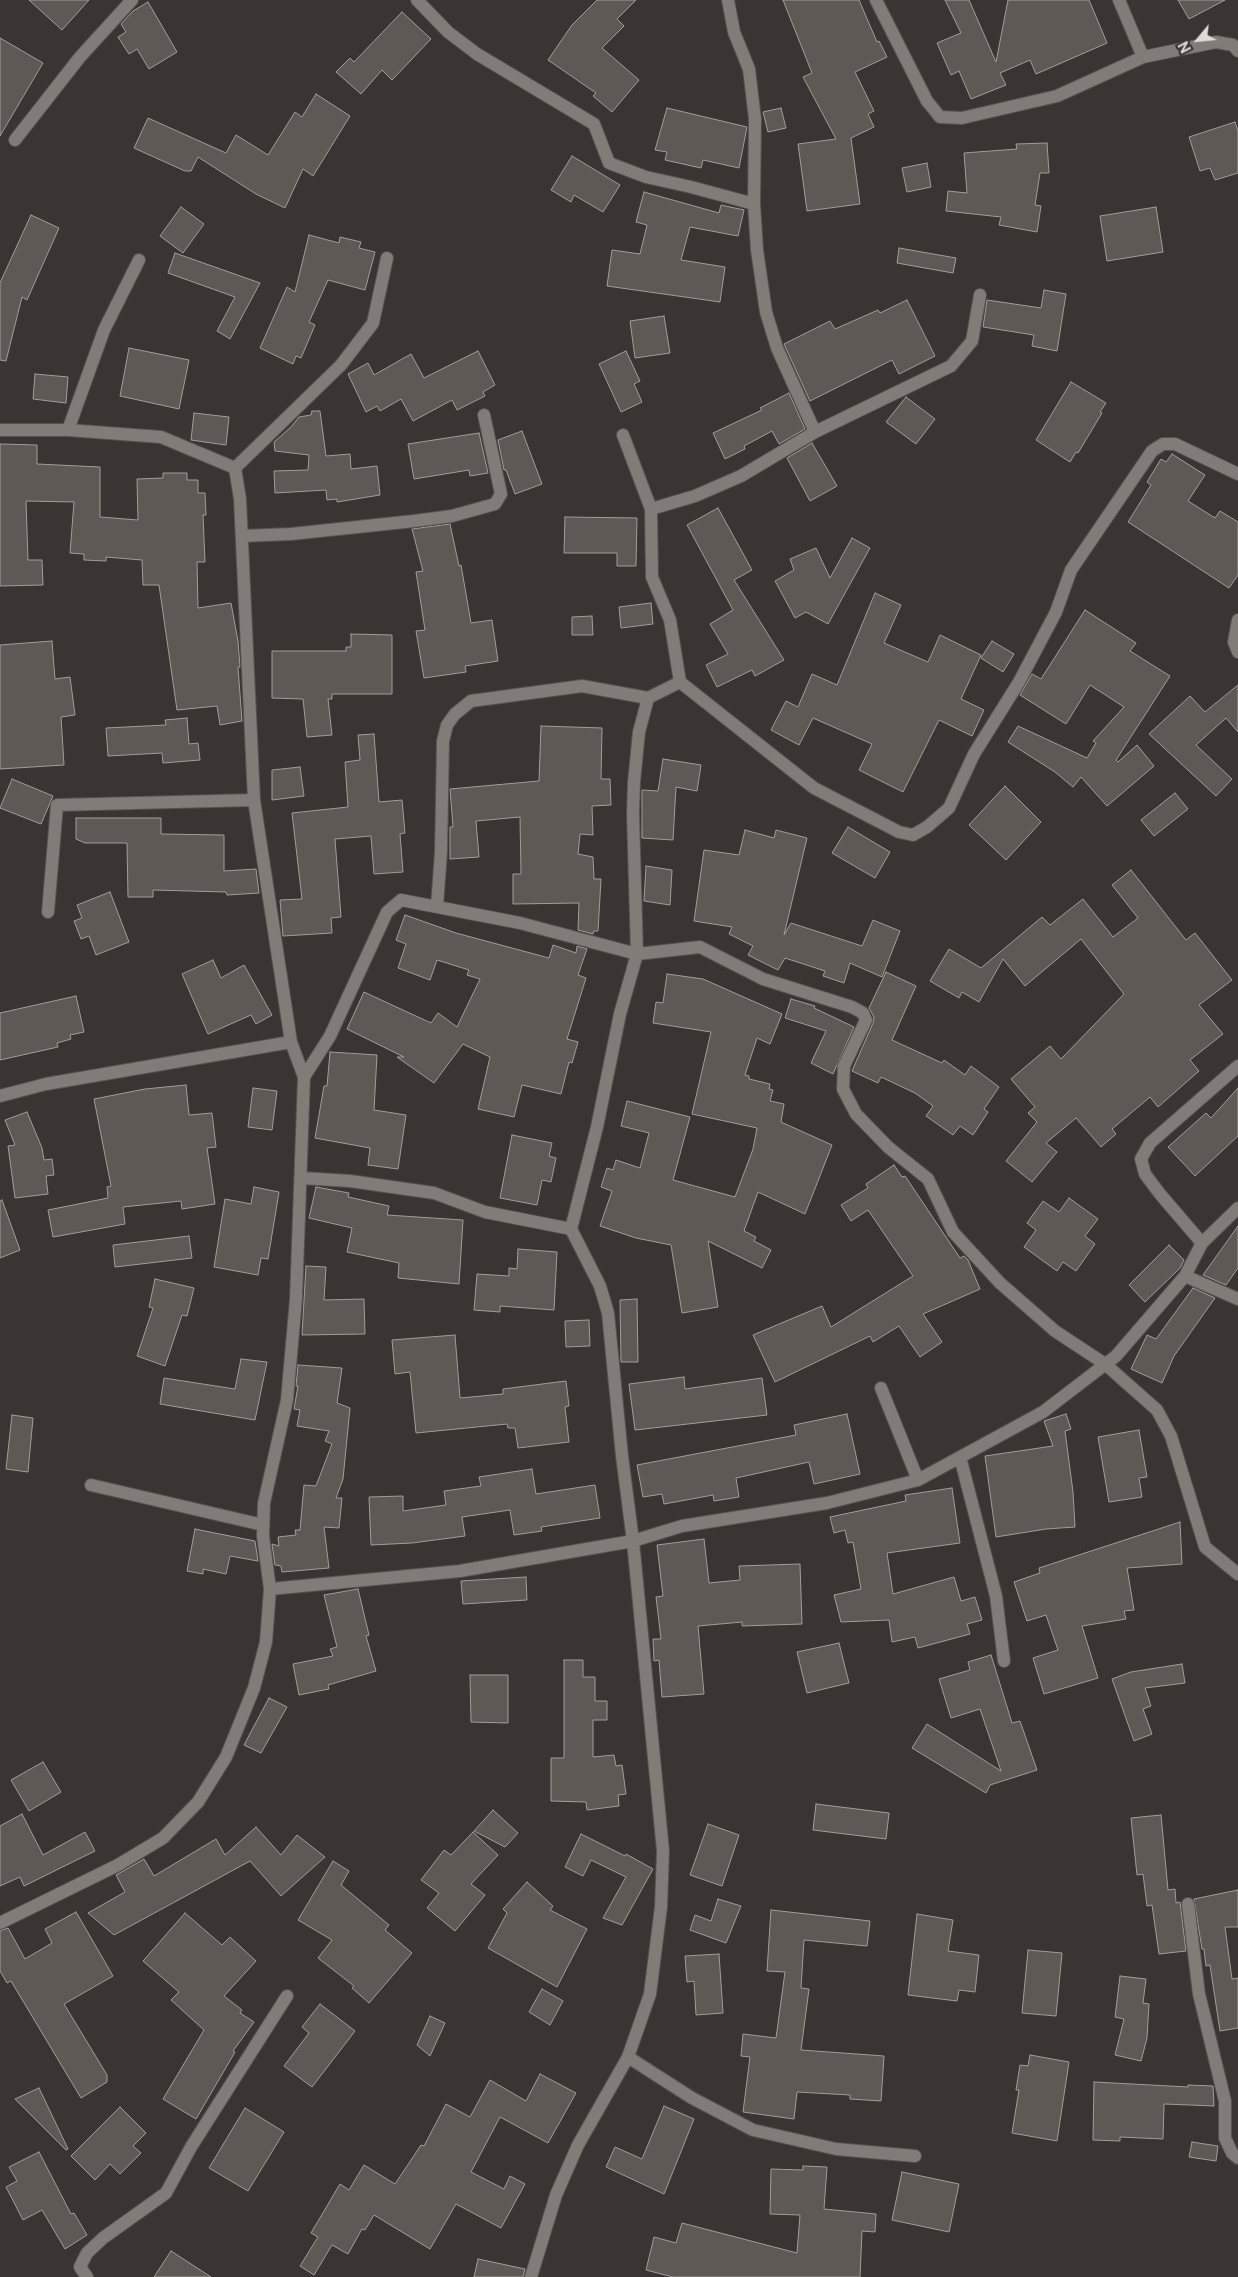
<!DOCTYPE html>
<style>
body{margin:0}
#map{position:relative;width:1238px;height:2277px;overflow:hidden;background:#3a3532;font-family:"Public Sans",sans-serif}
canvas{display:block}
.north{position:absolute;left:1173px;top:15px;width:50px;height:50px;-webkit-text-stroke:4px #3a3532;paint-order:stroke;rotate:242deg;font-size:14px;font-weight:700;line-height:20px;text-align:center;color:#dfdbd9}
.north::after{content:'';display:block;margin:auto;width:18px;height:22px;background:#dfdbd9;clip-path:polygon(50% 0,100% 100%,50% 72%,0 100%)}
</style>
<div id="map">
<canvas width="1238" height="2277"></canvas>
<div class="north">N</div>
</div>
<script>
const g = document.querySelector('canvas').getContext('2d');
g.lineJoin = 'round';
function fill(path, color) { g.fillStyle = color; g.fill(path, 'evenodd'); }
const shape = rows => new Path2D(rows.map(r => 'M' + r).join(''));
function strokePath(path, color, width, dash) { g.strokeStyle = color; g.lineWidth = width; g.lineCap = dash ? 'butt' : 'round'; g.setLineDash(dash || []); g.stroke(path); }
const building = shape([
 [29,0,89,0,62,30,29,0],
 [597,0,636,0,617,19,624,26,602,48,639,80,612,112,593,96,596,93,548,60,572,25,597,0],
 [783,0,859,0,877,42,879,41,887,57,855,72,874,111,868,114,874,127,851,138,860,204,807,211,798,144,836,139,803,77,812,73,783,0],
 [945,0,969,0,996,62,1008,0,1089,0,1107,43,1036,74,1030,60,1000,73,1006,85,971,99,959,71,951,75,937,43,961,33,945,0],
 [1178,0,1225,0,1189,19,1178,0],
 [148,2,177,52,149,69,137,49,129,54,118,37,126,32,121,24,133,11,148,2],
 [402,12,431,39,392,80,382,70,361,94,336,72,350,58,354,62,402,12],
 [0,38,43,63,0,136,0,38],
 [316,94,350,116,313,176,303,169,285,208,256,194,198,157,191,171,185,171,134,148,148,118,226,153,236,135,268,155,295,112,302,117,316,94],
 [667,108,747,127,739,168,703,160,701,168,665,160,667,152,655,150,667,108],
 [781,108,786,128,768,132,763,112,781,108],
 [1235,122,1238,131,1238,173,1215,180,1210,168,1200,171,1189,137,1235,122],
 [1047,143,1049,173,1040,173,1035,205,1041,206,1037,232,999,225,1001,217,946,211,948,191,967,193,964,153,1017,149,1016,144,1047,143],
 [572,156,620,185,603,212,574,195,571,202,551,190,572,156],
 [927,163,931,187,907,192,902,168,927,163],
 [644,192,719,213,721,205,744,210,738,236,690,227,681,260,725,267,720,302,607,286,612,250,640,254,647,225,636,222,644,192],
 [181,207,204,224,183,253,160,236,181,207],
 [1156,207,1163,252,1107,261,1100,216,1156,207],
 [31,215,59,228,27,300,22,297,6,361,0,360,0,283,31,215],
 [309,235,339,243,340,237,361,242,359,248,375,252,365,290,328,280,309,322,315,325,301,358,296,356,293,364,260,348,287,287,295,292,309,235],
 [899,248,956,258,953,273,897,263,899,248],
 [175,253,260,283,230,339,217,331,235,297,168,273,175,253],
 [1044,290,1066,294,1057,351,1032,346,1034,335,983,327,987,300,1041,308,1044,290],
 [907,300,935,356,899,374,892,360,810,401,784,344,830,321,835,329,878,310,880,313,907,300],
 [664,316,670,353,635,358,630,321,664,316],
 [129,348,189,360,179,409,120,396,129,348],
 [478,351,495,385,483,392,485,396,457,410,452,400,413,421,401,399,380,411,377,406,366,412,348,374,368,363,374,375,411,354,424,378,478,351],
 [626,351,640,381,634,384,642,402,621,412,599,364,626,351],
 [35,374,68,377,66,403,33,399,35,374],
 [1071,382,1106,403,1100,412,1102,413,1078,453,1076,452,1070,462,1036,440,1071,382],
 [789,393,805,429,779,444,772,431,744,446,745,449,725,459,713,433,762,410,760,408,789,393],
 [906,397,935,419,916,444,886,422,906,397],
 [312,411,320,411,326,456,350,454,351,469,377,466,380,495,337,502,337,499,327,500,326,490,275,493,274,471,308,470,309,455,275,451,274,442,291,427,299,417,311,415,312,411],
 [194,413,229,417,226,445,191,440,194,413],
 [522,431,542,484,515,494,506,470,504,470,498,440,522,431],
 [479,433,488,473,470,476,469,470,414,479,408,444,479,433],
 [812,443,837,486,810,501,787,458,812,443],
 [0,444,37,445,37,464,100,467,100,517,138,520,137,479,163,478,163,473,187,473,187,480,198,480,198,493,205,493,206,515,203,515,205,562,197,562,198,608,231,603,238,641,240,667,238,667,242,721,220,725,217,706,177,710,159,585,143,585,142,560,106,557,106,561,84,560,84,554,70,553,74,502,26,501,28,560,42,560,43,585,0,586,0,444],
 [1172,454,1205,475,1188,501,1215,518,1220,511,1238,522,1238,575,1229,588,1128,522,1151,485,1147,482,1161,459,1166,462,1172,454],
 [718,508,752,570,734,580,784,660,755,676,752,670,717,687,706,665,728,654,710,624,733,610,687,525,718,508],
 [565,517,637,518,636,566,617,566,617,553,564,553,565,517],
 [450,524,459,566,461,565,471,623,492,620,498,661,465,666,466,672,424,678,416,631,425,630,416,572,423,571,412,529,450,524],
 [852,538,870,548,828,624,806,612,795,618,775,581,794,570,790,559,816,548,830,578,852,538],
 [875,593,901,605,884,643,928,662,940,635,981,655,961,699,984,710,972,736,939,720,903,792,859,770,872,744,813,718,799,745,771,730,786,701,798,707,812,674,837,685,875,593],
 [651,603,653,624,621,628,619,607,651,603],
 [1085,610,1136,643,1130,651,1170,676,1116,760,1118,762,1137,745,1154,766,1107,806,1081,777,1073,787,1055,772,1008,742,1018,726,1087,758,1096,743,1093,741,1124,707,1090,685,1066,724,1020,695,1032,674,1041,679,1085,610],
 [592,616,593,635,572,635,572,617,592,616],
 [351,634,392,635,392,694,332,694,332,699,328,699,332,735,307,737,303,699,272,698,272,651,346,651,346,647,351,647,351,634],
 [52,641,55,679,70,677,75,715,61,717,64,765,0,769,0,645,52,641],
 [992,641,1014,654,1003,672,981,658,992,641],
 [1238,685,1238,732,1226,718,1196,745,1232,779,1216,796,1149,734,1190,696,1205,712,1238,685],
 [187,718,189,744,198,743,200,760,163,763,162,753,108,756,106,728,166,725,165,720,187,718],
 [541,726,602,728,601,779,610,779,611,805,592,806,593,835,580,834,578,854,593,857,594,879,601,879,598,931,594,931,593,934,578,930,579,903,513,904,513,874,521,874,520,817,476,821,479,857,450,859,450,827,453,827,450,789,539,781,541,726],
 [374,734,379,802,402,800,405,833,400,834,403,872,374,874,371,836,335,839,341,917,331,918,332,933,283,936,280,900,302,899,292,813,348,807,345,762,360,760,358,735,374,734],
 [663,759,701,765,697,791,676,787,673,840,642,838,642,790,658,791,663,759],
 [300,767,304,796,272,800,272,770,300,767],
 [12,779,53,796,41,824,0,808,12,779],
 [1005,786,1041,822,1006,860,969,825,1005,786],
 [1175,793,1188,809,1154,836,1141,820,1175,793],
 [76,818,161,818,161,834,224,835,224,871,256,869,259,893,227,895,226,892,153,890,153,897,128,897,127,843,85,843,76,839,76,818],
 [848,827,890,852,875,878,832,853,848,827],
 [745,830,774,838,776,830,807,838,784,935,791,923,862,946,873,920,900,931,882,977,850,963,844,983,823,976,825,971,785,958,778,970,748,955,753,946,729,934,732,927,694,921,704,850,739,855,745,830],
 [646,866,672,870,670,905,644,901,646,866],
 [1131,870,1186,940,1195,933,1232,980,1199,1005,1223,1034,1190,1060,1199,1071,1158,1107,1150,1097,1112,1129,1116,1134,1101,1147,1076,1118,1046,1143,1057,1152,1032,1182,1006,1161,1037,1122,1028,1113,1035,1107,1011,1079,1050,1046,1061,1059,1124,994,1081,939,1025,986,1003,959,979,1002,962,992,959,998,930,981,949,949,981,968,1042,917,1050,925,1083,899,1113,937,1138,918,1112,885,1131,870],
 [110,892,129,942,96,955,89,936,81,939,74,921,82,918,77,905,110,892],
 [405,915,456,933,549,958,553,945,576,953,577,946,587,949,578,975,586,978,567,1039,578,1042,572,1063,569,1062,561,1094,522,1085,514,1117,478,1109,490,1057,463,1044,434,1083,397,1057,404,1057,347,1029,364,992,431,1023,438,1013,457,1027,480,979,467,975,469,970,437,960,430,980,398,968,406,944,396,940,405,915],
 [213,960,221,978,244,965,272,1015,256,1024,251,1015,208,1034,182,974,213,960],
 [886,972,916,986,892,1040,942,1063,944,1060,965,1075,971,1066,999,1087,984,1109,988,1112,973,1135,960,1126,953,1135,926,1116,933,1106,915,1093,881,1077,878,1083,852,1071,873,1023,874,1017,869,1008,886,972],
 [667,974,703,979,782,1014,770,1044,757,1038,745,1075,749,1076,749,1079,770,1084,769,1089,773,1090,770,1101,784,1104,781,1122,832,1145,805,1214,758,1192,744,1231,756,1237,754,1241,771,1250,762,1268,708,1241,718,1307,682,1313,671,1245,636,1238,600,1226,612,1191,601,1187,607,1168,613,1170,616,1160,640,1168,649,1133,621,1126,627,1101,690,1117,673,1180,735,1197,753,1149,757,1128,692,1114,711,1032,653,1023,656,1002,663,1003,667,974],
 [76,996,84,1032,70,1035,71,1039,57,1043,58,1047,0,1060,0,1013,76,996],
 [791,999,815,1006,814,1008,854,1027,833,1074,811,1063,826,1031,785,1018,791,999],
 [330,1052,377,1055,374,1110,406,1115,398,1169,368,1165,370,1148,315,1138,324,1086,327,1086,330,1052],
 [186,1085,189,1115,212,1113,216,1147,207,1148,215,1204,182,1209,181,1201,123,1207,125,1224,53,1237,48,1210,108,1198,107,1187,111,1186,94,1099,145,1089,186,1085],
 [253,1088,277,1091,272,1130,248,1127,253,1088],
 [1238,1088,1238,1136,1195,1176,1168,1147,1206,1113,1211,1118,1238,1088],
 [27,1112,42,1148,44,1160,52,1159,54,1175,46,1176,48,1194,15,1198,8,1146,15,1145,5,1120,27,1112],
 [512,1135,552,1143,549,1156,556,1158,551,1182,542,1180,537,1205,500,1198,512,1135],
 [894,1165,902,1177,905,1176,960,1258,964,1256,968,1260,980,1289,923,1314,942,1342,920,1357,899,1326,873,1342,870,1336,775,1382,753,1335,822,1306,831,1327,913,1276,868,1210,851,1221,841,1205,868,1188,866,1184,894,1165],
 [254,1187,279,1192,268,1259,261,1258,258,1275,214,1267,225,1199,251,1204,254,1187],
 [316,1187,349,1193,348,1197,389,1206,387,1215,463,1220,459,1284,398,1278,399,1263,347,1252,352,1228,309,1218,316,1187],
 [1069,1198,1098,1219,1085,1236,1095,1244,1076,1271,1063,1262,1057,1271,1024,1247,1036,1230,1027,1223,1043,1201,1059,1212,1069,1198],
 [2,1200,20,1250,0,1258,0,1201,2,1200],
 [1238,1226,1238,1268,1226,1285,1203,1275,1238,1226],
 [189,1236,192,1258,115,1267,113,1245,189,1236],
 [1169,1245,1184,1260,1180,1268,1145,1302,1129,1285,1169,1245],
 [518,1249,557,1252,554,1310,500,1306,500,1312,474,1310,477,1274,509,1276,509,1268,517,1269,518,1249],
 [306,1266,326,1267,324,1300,364,1299,365,1334,302,1335,306,1266],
 [155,1279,194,1288,187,1316,182,1315,165,1366,137,1356,153,1308,149,1307,155,1279],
 [1193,1288,1215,1298,1174,1356,1162,1383,1131,1369,1147,1335,1156,1339,1193,1288],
 [637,1299,638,1362,621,1362,620,1300,637,1299],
 [589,1320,590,1346,566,1347,565,1321,589,1320],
 [455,1335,460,1398,503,1394,503,1389,566,1381,569,1406,565,1407,569,1442,518,1448,515,1428,508,1428,507,1424,416,1433,410,1372,395,1374,392,1340,455,1335],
 [241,1359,267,1362,255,1420,160,1404,164,1378,235,1389,241,1359],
 [298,1365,342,1368,337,1403,350,1408,343,1479,336,1498,342,1498,339,1528,324,1527,329,1568,282,1572,281,1566,275,1565,272,1544,279,1546,278,1537,296,1535,295,1530,300,1530,304,1485,316,1486,332,1444,325,1441,329,1431,297,1426,300,1410,294,1409,298,1386,296,1386,298,1365],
 [684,1377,685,1389,762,1378,767,1415,635,1430,629,1384,684,1377],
 [847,1414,860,1474,814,1484,809,1462,736,1478,739,1497,714,1501,713,1495,664,1504,662,1494,643,1497,637,1465,796,1435,794,1425,847,1414],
 [1066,1414,1071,1429,1065,1431,1073,1492,1075,1527,1046,1529,996,1537,985,1456,1053,1446,1044,1421,1066,1414],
 [12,1415,33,1418,28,1472,6,1469,12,1415],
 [1139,1430,1147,1477,1139,1478,1142,1497,1109,1502,1098,1437,1139,1430],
 [532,1469,536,1494,595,1485,600,1518,541,1527,542,1531,514,1535,510,1510,462,1517,465,1536,412,1543,371,1545,369,1497,403,1496,403,1511,446,1505,444,1491,481,1486,479,1477,532,1469],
 [952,1488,960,1543,887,1553,893,1594,954,1577,961,1601,975,1597,982,1620,967,1624,970,1634,918,1648,915,1637,892,1642,889,1620,841,1622,834,1595,861,1589,853,1542,848,1543,845,1530,834,1533,830,1517,906,1501,905,1495,952,1488],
 [1180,1522,1182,1564,1127,1568,1134,1610,1124,1611,1126,1619,1082,1626,1098,1678,1044,1694,1033,1658,1058,1650,1046,1615,1027,1621,1014,1582,1040,1573,1039,1568,1180,1522],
 [195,1529,255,1541,258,1561,230,1556,226,1574,203,1569,203,1574,187,1571,195,1529],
 [704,1539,709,1583,740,1580,739,1566,800,1564,802,1624,742,1626,742,1622,698,1626,704,1694,662,1697,659,1660,654,1661,653,1639,661,1639,656,1597,663,1596,657,1545,704,1539],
 [526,1577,527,1600,463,1604,461,1581,526,1577],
 [358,1589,369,1635,366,1636,376,1671,328,1685,329,1689,299,1695,293,1664,333,1656,330,1649,337,1647,324,1595,358,1589],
 [839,1643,849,1683,807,1693,797,1652,839,1643],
 [991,1655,1012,1723,1020,1721,1037,1770,990,1785,986,1793,912,1748,927,1724,1001,1771,980,1709,951,1718,939,1679,970,1670,968,1662,991,1655],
 [564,1660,583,1660,583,1677,595,1677,595,1701,607,1701,607,1720,593,1720,593,1757,614,1755,616,1766,622,1765,626,1794,618,1795,619,1806,587,1810,586,1802,551,1801,551,1758,564,1758,564,1660],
 [1182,1664,1185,1683,1145,1688,1151,1706,1143,1709,1152,1734,1134,1741,1112,1679,1131,1672,1182,1664],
 [470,1675,508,1675,508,1723,471,1722,470,1675],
 [269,1698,287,1707,261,1753,244,1745,269,1698],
 [43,1762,61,1792,29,1811,11,1780,43,1762],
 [816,1804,889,1813,886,1839,813,1830,816,1804],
 [493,1810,518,1833,505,1847,474,1831,493,1810],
 [22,1814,43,1855,85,1832,95,1851,24,1886,20,1877,0,1886,0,1826,22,1814],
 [1161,1815,1168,1890,1175,1889,1176,1903,1180,1902,1186,1951,1159,1954,1152,1905,1147,1906,1143,1874,1137,1875,1131,1818,1161,1815],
 [708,1824,739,1835,722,1886,690,1875,708,1824],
 [256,1827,281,1855,297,1835,325,1857,281,1896,250,1861,114,1935,88,1913,125,1892,116,1875,144,1859,154,1876,216,1839,225,1855,256,1827],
 [473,1832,498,1855,471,1884,485,1895,455,1931,427,1908,439,1893,421,1880,444,1850,451,1855,473,1832],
 [581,1834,625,1856,626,1854,653,1869,622,1925,603,1918,626,1877,591,1860,583,1876,565,1867,581,1834],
 [333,1861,349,1871,341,1885,389,1925,385,1930,412,1953,369,2003,352,1988,354,1986,318,1958,332,1940,298,1920,333,1861],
 [527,1882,553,1906,550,1910,587,1929,557,1987,488,1948,507,1913,503,1909,527,1882],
 [1238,1890,1238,1927,1225,1927,1232,1979,1238,1978,1238,2028,1220,2031,1210,1965,1206,1966,1204,1949,1202,1949,1194,1899,1238,1890],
 [718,1899,741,1906,726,1943,690,1930,695,1915,711,1921,718,1899],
 [771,1910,870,1921,867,1946,804,1940,801,1988,809,1989,801,2050,884,2056,881,2101,850,2099,850,2095,797,2092,794,2119,743,2112,750,2057,741,2056,743,2034,776,2038,785,1972,767,1971,771,1910],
 [76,1912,113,1976,64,2004,107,2075,107,2082,81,2098,11,1981,7,1983,0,1971,0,1931,8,1928,25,1959,52,1943,45,1929,76,1912],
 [185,1913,222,1945,230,1937,256,1961,224,1996,242,2010,240,2013,254,2022,233,2051,235,2052,196,2119,163,2099,204,2030,171,2000,179,1992,143,1961,185,1913],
 [917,1914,953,1920,948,1951,979,1955,975,1992,959,1990,957,2001,908,1995,917,1914],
 [1028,1950,1062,1953,1056,2016,1022,2013,1028,1950],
 [719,1954,723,2013,696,2015,694,1981,687,1982,685,1956,719,1954],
 [1120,1976,1146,1979,1143,2003,1149,2004,1147,2038,1141,2061,1115,2055,1124,2019,1115,2017,1120,1976],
 [542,1989,563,2001,550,2025,529,2012,542,1989],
 [320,2004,355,2031,312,2087,284,2066,309,2033,302,2027,320,2004],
 [430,2016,445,2023,430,2056,417,2045,430,2016],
 [1030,2055,1069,2062,1057,2141,1012,2133,1019,2090,1016,2090,1020,2065,1028,2066,1030,2055],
 [540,2074,576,2093,548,2143,500,2117,471,2172,504,2189,510,2176,525,2184,501,2228,456,2204,430,2249,374,2215,365,2230,362,2229,348,2254,332,2245,314,2275,300,2266,318,2237,311,2233,340,2184,349,2190,364,2165,395,2184,421,2145,424,2146,446,2104,470,2117,490,2080,526,2101,540,2074],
 [1094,2082,1188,2087,1188,2085,1213,2086,1214,2106,1164,2104,1163,2139,1120,2137,1120,2141,1093,2140,1094,2082],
 [39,2088,68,2149,66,2150,15,2099,39,2088],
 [664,2106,694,2119,664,2194,606,2167,615,2147,642,2159,664,2106],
 [120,2107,146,2133,133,2146,141,2153,120,2174,110,2164,95,2180,71,2156,120,2107],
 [245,2108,284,2132,248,2191,209,2168,245,2108],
 [1192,2142,1218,2146,1216,2161,1189,2157,1192,2142],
 [39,2152,71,2214,74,2213,87,2235,65,2249,42,2210,23,2220,6,2187,17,2181,9,2167,39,2152],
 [803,2166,827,2167,824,2209,876,2214,875,2232,862,2231,860,2277,673,2277,646,2270,654,2237,676,2243,682,2223,797,2253,800,2215,770,2214,771,2169,803,2170,803,2166],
 [902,2172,959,2184,949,2232,892,2220,902,2172],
 [171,2251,211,2277,154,2277,171,2251],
 [478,2259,525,2269,523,2277,474,2277,478,2259]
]);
fill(building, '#5f5956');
strokePath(building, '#a39d99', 1);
const minor = shape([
 [417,0,448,32,477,54,594,124,609,163,646,177,691,187,754,204],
 [728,0,734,32,749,69,755,119,754,204,757,250,766,312,777,348,815,432],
 [876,0,927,101,940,117,962,118,1057,96,1143,57,1216,42,1233,45,1238,51],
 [1119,0,1143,57],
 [15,140,80,57,132,0],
 [0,430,68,430,161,437,235,468,240,499,254,800,291,1042],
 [68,430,104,330,139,260],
 [623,435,651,509,652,577,670,620,680,682],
 [235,468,341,365,373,323,387,258],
 [651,509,695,496,741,476,815,432,951,366,972,341,980,295],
 [242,536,291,534,414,521,452,516,495,504,501,494,484,415],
 [1238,620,1234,642,1238,652],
 [648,698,639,732,634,782,633,814,637,954,700,947,763,979,852,1007,863,1013,866,1020,844,1066,843,1089,856,1114,888,1147,928,1179,953,1232,1000,1283,1055,1331,1105,1364,1157,1410,1171,1436,1205,1547,1238,1574],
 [437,906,441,852,443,741,447,725,455,714,471,701,582,686,648,698,680,682,814,788,899,832,913,835,927,827,949,808,974,754,1019,682,1056,612,1071,570,1152,451,1163,444,1175,444,1238,474],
 [48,912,57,805,254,800],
 [0,1096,46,1084,291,1042,304,1077],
 [302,1178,350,1181,434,1193,485,1212,571,1229],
 [1202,1243,1160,1194,1145,1174,1141,1159,1150,1143,1238,1066],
 [1185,1276,1238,1299],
 [881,1388,918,1480],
 [960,1457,996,1596,1004,1661],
 [91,1485,263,1525],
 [270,1589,460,1571,633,1541,682,1526,827,1503,918,1480,1043,1412,1116,1356,1185,1276,1202,1243,1238,1208],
 [1188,1904,1199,1994,1225,2101,1225,2138,1232,2153,1238,2158],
 [0,1923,118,1865,163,1838,198,1802,226,1757,254,1688,266,1642,270,1589,263,1536,264,1503,287,1400,296,1299,304,1077,330,1036,387,912,401,900,520,923,637,954,620,1014,597,1127,571,1229,600,1286,608,1313,622,1456,633,1541,663,1851,661,1907,650,1994,628,2057,578,2145,556,2195,531,2277],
 [628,2057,692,2098,753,2130,836,2149,915,2156],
 [87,2277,80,2267,87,2253,103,2238,166,2193,191,2147,287,1996]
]);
strokePath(minor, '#56524f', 14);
strokePath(minor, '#827c78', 12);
</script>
